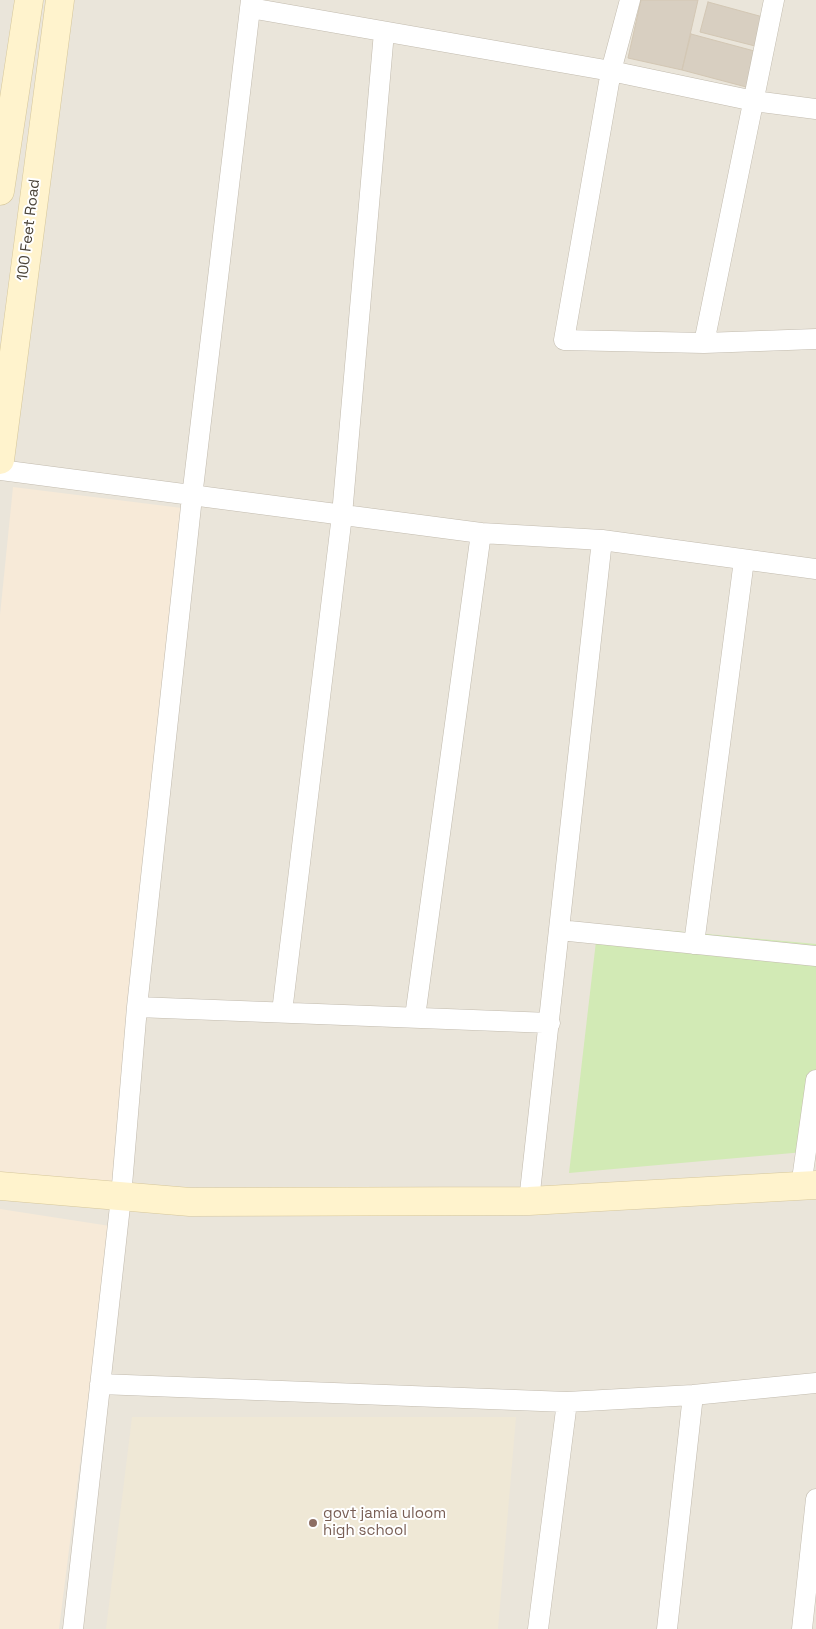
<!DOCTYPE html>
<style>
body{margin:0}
canvas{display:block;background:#f6f3ec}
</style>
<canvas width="816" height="1629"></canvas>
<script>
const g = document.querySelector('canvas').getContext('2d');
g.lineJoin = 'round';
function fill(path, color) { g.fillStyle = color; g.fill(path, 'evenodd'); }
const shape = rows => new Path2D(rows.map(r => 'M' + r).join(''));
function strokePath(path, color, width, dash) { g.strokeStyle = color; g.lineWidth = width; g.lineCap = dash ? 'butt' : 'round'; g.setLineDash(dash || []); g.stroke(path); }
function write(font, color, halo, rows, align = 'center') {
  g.font = font + ' "Space Grotesk",sans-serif'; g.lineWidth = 4; g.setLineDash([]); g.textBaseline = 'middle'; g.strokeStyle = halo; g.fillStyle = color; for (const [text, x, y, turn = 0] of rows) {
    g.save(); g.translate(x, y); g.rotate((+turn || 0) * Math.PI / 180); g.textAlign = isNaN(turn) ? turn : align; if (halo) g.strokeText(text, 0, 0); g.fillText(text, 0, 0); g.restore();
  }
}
fill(shape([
 [0,0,816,0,816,1629,0,1629]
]), '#eae5da');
fill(shape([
 [13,487,182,508,118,1189,0,1174,0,615],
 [0,1209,110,1226,59,1629,0,1629]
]), '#f7ead8');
fill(shape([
 [132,1417,516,1417,498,1629,106,1629]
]), '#efe8d6');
fill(shape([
 [598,924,816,944,816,1075,804,1152,569,1173]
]), '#d2eab5');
const building = shape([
 [641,0,698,0,682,70,628,58,641,0],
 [708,2,763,17,755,46,700,32,708,2],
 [691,34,758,52,750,88,682,70,691,34]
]);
fill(building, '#d8cfc1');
strokePath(building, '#d3c7b4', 1);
const minor = shape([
 [630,0,611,71,564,340,704,343,816,339],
 [250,8,611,71,754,101,816,109],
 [704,343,774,0],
 [0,470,481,533,602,540,816,569],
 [559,930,816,956],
 [694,944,744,560],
 [137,1007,550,1023],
 [282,1012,342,515,384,32],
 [415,1017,481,533],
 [801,1187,816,1080],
 [529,1201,602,540],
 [100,1384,567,1402,693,1395,816,1383],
 [73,1629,121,1197,137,1007,192,497,251,0],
 [538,1629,567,1402],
 [667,1629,693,1395],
 [802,1629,816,1499]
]);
const secondary = shape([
 [0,191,29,0],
 [0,460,60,0],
 [0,1186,190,1202,529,1201,816,1185]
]);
strokePath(minor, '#c2bbae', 21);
strokePath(secondary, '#d6c79b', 29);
strokePath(minor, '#fff', 20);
strokePath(secondary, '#fff3cd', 28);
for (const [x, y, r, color] of [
 [313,1523,5,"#8d6e63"]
]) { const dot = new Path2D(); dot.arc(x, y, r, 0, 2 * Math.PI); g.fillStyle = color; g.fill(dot); strokePath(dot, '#fff', 2); }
write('15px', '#4b4439', '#fff', [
 ["100 Feet Road",29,230,-83]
]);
write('15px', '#785e54', '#fff', [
 ["govt jamia uloom",323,1514],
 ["high school",323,1531]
], 'left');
</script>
